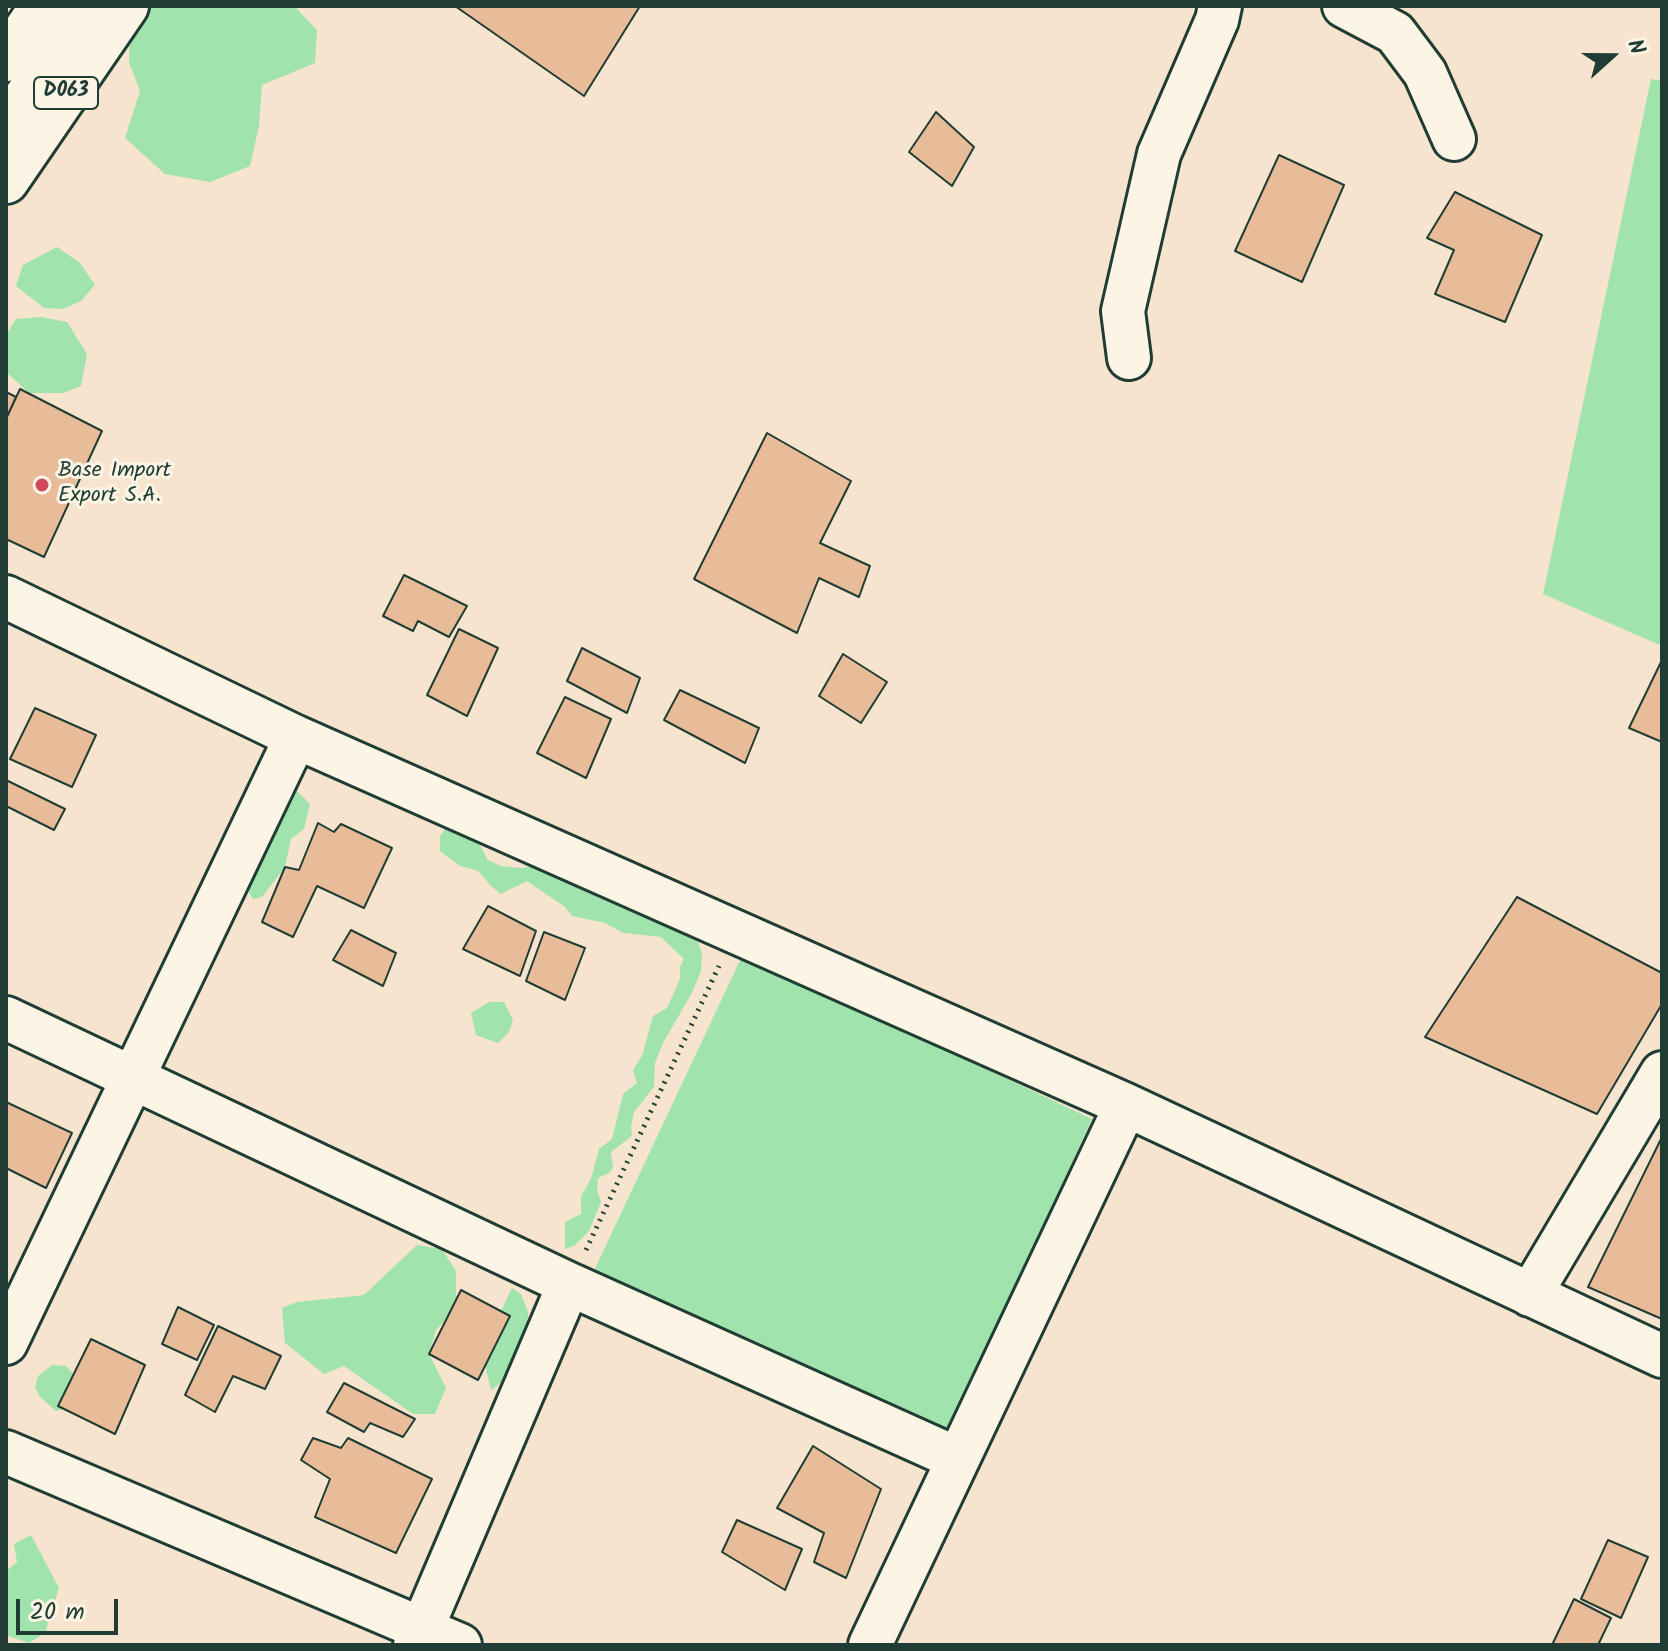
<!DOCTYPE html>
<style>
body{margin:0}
#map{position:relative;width:1668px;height:1651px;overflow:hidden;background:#f6e4ce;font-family:Kalam,sans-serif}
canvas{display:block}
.frame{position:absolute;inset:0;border:8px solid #1f3d34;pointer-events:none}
.north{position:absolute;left:1572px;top:16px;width:80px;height:80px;-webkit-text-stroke:6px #fcf5e5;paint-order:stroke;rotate:69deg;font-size:22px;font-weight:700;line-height:32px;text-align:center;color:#1f3d34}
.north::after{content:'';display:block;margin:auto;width:28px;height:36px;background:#1f3d34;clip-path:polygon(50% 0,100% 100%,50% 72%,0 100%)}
.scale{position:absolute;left:16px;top:1599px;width:102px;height:36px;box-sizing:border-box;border:4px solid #1f3d34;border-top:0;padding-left:10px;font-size:24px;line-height:28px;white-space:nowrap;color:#1f3d34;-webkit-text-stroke:6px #fcf5e5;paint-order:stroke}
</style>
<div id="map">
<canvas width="1668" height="1651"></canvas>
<div class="frame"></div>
<div class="north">N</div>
<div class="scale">20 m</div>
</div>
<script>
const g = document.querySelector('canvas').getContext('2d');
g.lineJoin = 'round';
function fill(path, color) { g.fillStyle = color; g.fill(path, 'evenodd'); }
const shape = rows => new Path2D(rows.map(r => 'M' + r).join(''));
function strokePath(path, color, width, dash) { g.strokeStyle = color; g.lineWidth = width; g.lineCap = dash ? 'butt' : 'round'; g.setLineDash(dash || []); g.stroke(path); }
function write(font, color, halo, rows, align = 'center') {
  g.font = font + ' Kalam,sans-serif'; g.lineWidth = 6; g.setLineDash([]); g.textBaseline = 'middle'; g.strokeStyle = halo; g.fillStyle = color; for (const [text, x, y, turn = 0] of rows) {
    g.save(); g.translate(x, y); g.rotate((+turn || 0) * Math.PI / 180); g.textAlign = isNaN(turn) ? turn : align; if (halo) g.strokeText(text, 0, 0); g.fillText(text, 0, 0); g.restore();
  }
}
fill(shape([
 [142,6,294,6,317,30,315,63,262,85,259,126,250,166,210,182,165,174,125,138,140,91,129,62,130,21],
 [1651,79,1662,81,1662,646,1543,594],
 [57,247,80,263,95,285,81,301,63,309,44,308,16,286,23,265],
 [41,317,67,322,87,354,81,386,64,393,29,393,6,372,6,335,16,319],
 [295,789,310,804,304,829,291,839,285,867,262,897,253,899,241,879,256,846,276,833,275,810],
 [467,821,488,860,501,866,521,868,542,865,596,894,685,928,698,942,702,953,701,971,692,993,663,1043,655,1063,654,1087,634,1112,631,1127,632,1136,611,1152,613,1168,609,1173,598,1178,597,1190,601,1202,589,1231,574,1246,565,1249,565,1222,581,1214,581,1196,591,1179,599,1149,612,1139,623,1094,637,1083,633,1070,642,1056,653,1016,667,1008,680,979,680,967,684,959,661,937,623,933,605,923,572,916,565,907,527,881,501,894,492,887,478,871,460,866,440,851,440,836,450,822],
 [743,954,1092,1119,949,1430,592,1275],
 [489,1002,504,1002,513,1020,509,1032,498,1043,476,1035,471,1013],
 [417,1245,442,1249,456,1271,456,1308,436,1330,429,1354,446,1388,435,1414,413,1414,344,1366,324,1374,285,1343,282,1308,297,1302,364,1295],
 [512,1288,521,1294,528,1312,527,1354,519,1370,491,1390,485,1365,497,1334,506,1324,501,1311],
 [52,1365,66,1366,77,1378,63,1409,56,1411,40,1397,35,1387,38,1376],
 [31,1535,59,1588,45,1633,29,1643,6,1635,6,1571,17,1562,14,1544]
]), '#a1e3ad');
const building = shape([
 [455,6,640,6,584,96,455,6],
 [936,112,974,147,952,186,909,152,936,112],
 [1279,155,1344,185,1302,282,1235,251,1279,155],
 [1455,192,1542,235,1505,322,1435,294,1454,250,1427,238,1455,192],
 [20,389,102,431,44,557,6,539,6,419,20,389],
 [6,392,16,397,6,419,6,392],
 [767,433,851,481,820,543,870,566,859,597,819,578,797,633,694,579,767,433],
 [404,575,467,606,449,637,418,621,413,631,383,616,404,575],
 [459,629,498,648,467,716,427,695,459,629],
 [582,648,640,678,627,713,567,681,582,648],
 [843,654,887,682,861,723,819,696,843,654],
 [1662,660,1662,742,1629,728,1662,660],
 [680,690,759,728,745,763,664,720,680,690],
 [565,697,611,719,586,778,537,753,565,697],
 [35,708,96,735,72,787,10,759,35,708],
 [6,780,65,809,54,830,6,806,6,780],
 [318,823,334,832,341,824,392,848,364,908,317,886,293,937,262,922,285,867,299,870,318,823],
 [1517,897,1662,973,1662,1004,1597,1114,1425,1037,1517,897],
 [488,906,536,931,520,976,463,949,488,906],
 [351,930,396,953,383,986,333,960,351,930],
 [544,932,585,948,565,1000,526,981,544,932],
 [6,1102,72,1133,46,1188,6,1168,6,1102],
 [1662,1137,1662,1319,1588,1287,1662,1137],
 [461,1290,510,1316,478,1380,429,1354,461,1290],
 [178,1307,214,1325,197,1360,162,1344,178,1307],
 [218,1326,281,1356,265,1389,233,1376,215,1412,185,1395,218,1326],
 [91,1339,145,1365,115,1434,58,1406,91,1339],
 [344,1383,415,1419,403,1437,370,1423,364,1432,327,1412,344,1383],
 [313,1438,341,1448,348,1438,432,1479,396,1553,315,1517,330,1479,301,1460,313,1438],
 [813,1446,881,1489,846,1578,814,1562,824,1533,777,1508,813,1446],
 [737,1520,802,1549,785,1590,722,1552,737,1520],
 [1608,1540,1648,1557,1621,1618,1581,1599,1608,1540],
 [1574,1599,1611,1618,1598,1645,1552,1645,1574,1599]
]);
fill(building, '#e9bc99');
strokePath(building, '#1f3d34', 2);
const minor = shape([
 [1344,6,1395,33,1425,73,1454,139],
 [6,125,88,6],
 [1129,358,1123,311,1159,154,1217,20,1220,6],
 [6,597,296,737,1126,1105,1662,1356],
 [6,1018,569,1284,958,1459],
 [1530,1295,1662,1073],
 [6,1343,296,737],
 [6,1452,460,1645],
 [415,1645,569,1284],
 [870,1645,1126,1105]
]);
const major = shape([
 [6,59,43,6],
 [6,181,126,6]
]);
strokePath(minor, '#1f3d34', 48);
strokePath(major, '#1f3d34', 50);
strokePath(shape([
 [586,1250,719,966]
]), '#1f3d34', 5, [2, 6]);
strokePath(minor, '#fcf5e5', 42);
strokePath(major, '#fcf5e5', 44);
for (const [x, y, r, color] of [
 [42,485,8,"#d1495b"]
]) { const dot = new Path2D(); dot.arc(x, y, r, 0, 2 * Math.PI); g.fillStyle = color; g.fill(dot); strokePath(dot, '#fcf5e5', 3); }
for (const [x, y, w] of [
 [66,93,64]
]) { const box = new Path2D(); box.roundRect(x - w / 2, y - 16, w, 32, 6); g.fillStyle = '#fcf5e5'; g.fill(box); strokePath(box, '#1f3d34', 2); }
write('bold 20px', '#1f3d34', null, [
 ["D063",66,93]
]);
write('22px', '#1f3d34', '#fcf5e5', [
 ["Base Import",58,472],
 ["Export S.A.",58,497]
], 'left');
</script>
